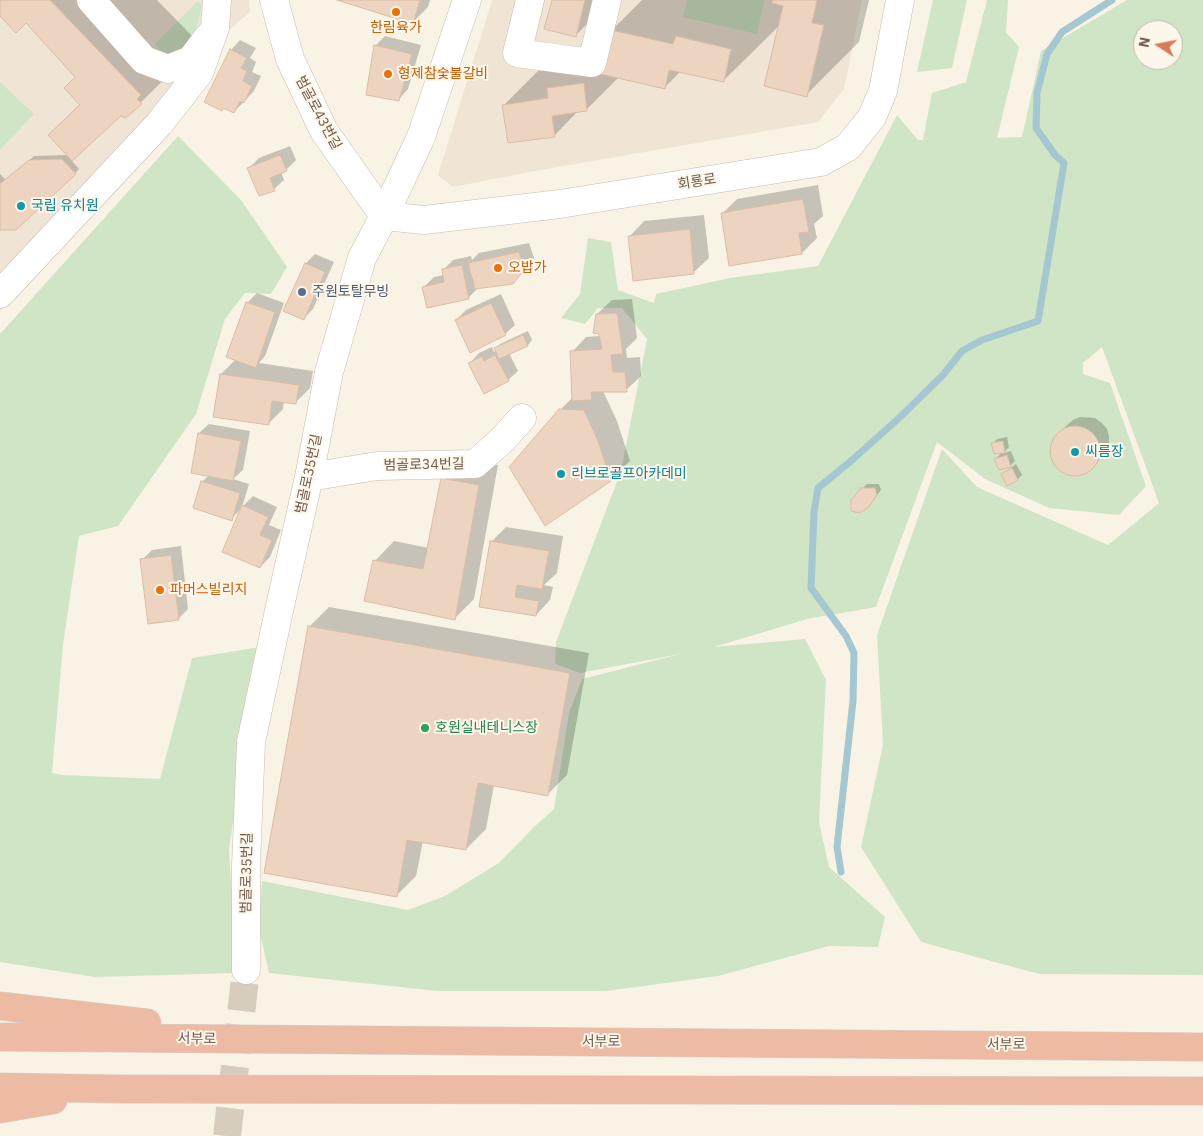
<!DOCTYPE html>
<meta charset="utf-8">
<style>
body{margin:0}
#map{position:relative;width:1203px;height:1136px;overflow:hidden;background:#f9f3e5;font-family:"IBM Plex Sans",sans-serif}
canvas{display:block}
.north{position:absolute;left:1133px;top:20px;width:50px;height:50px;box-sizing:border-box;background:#fdf7eb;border:1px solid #c4b9ac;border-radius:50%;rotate:281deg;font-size:14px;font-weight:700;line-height:20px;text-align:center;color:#6f5c4d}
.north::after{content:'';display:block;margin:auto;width:18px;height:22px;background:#d67c58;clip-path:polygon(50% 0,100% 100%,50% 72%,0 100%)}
</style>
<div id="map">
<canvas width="1203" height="1136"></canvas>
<div class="north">N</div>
</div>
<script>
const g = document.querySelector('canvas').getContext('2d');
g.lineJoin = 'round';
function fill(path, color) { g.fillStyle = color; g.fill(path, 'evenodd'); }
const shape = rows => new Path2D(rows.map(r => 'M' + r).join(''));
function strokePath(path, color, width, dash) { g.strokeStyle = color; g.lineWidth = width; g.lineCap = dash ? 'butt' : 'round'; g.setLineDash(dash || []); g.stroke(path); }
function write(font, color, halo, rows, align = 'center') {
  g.font = font + ' "IBM Plex Sans","Noto Sans KR",sans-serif'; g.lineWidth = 4; g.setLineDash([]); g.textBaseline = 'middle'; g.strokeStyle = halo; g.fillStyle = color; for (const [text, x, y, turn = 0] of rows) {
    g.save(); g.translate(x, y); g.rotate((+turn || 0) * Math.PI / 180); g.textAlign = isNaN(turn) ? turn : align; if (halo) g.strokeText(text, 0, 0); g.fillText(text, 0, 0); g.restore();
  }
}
fill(shape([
 [0,0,249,0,250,12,215,42,0,311],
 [492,0,862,0,844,89,818,122,535,171,453,187,438,175]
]), '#f0e5d5');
fill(shape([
 [687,0,764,0,757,34,683,17],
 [933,0,967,0,952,68,917,72],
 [987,0,1008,0,1006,32,1019,47,997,138,1022,137,1041,51,1127,0,1203,0,1203,975,1039,974,921,942,861,847,883,745,877,635,942,449,977,487,1108,545,1159,503,1102,347,1083,363,1083,374,1110,383,1146,486,1119,515,1049,508,985,479,937,442,876,607,807,619,714,647,805,639,826,680,819,822,829,867,885,917,878,947,829,946,718,976,606,991,438,991,269,973,259,929,262,881,408,910,445,896,499,863,534,827,554,809,569,713,582,679,680,654,580,673,555,664,556,642,621,471,647,339,622,308,598,308,585,324,561,318,580,294,588,238,611,242,618,290,654,303,656,294,730,278,818,266,897,115,918,140,923,140,932,93,966,82],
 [1143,30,1173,30,1173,60,1143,60],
 [198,1,202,6,196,30,187,49,175,54,163,54,155,44],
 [0,82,34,114,0,150],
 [178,136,241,200,287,267,271,294,245,293,225,319,196,414,118,526,79,536,63,645,52,773,62,775,160,779,192,658,260,647,229,848,236,973,95,977,0,962,0,334]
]), '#d0e5c6');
fill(shape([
 [0,0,157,0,195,39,196,48,126,117,121,115,71,160,79,169,75,173,0,228,0,174,6,180,34,156,68,155,49,135,80,104,77,77,26,22,0,14],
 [341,0,430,0,428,7,413,22],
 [553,0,611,0,575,36],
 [642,0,869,0,859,42,806,95,780,25,723,81,681,71,664,88,619,77,587,109,579,110,554,136,504,105,557,52,589,48,612,30],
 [385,36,421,45,408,89,399,99,375,46],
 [240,40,256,48,250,58,256,62,252,72,261,76,254,91,234,112,224,107,221,110,231,50],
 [290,146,296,160,286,170,281,172,284,180,274,189,249,168,259,158],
 [818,185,823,216,814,224,817,238,802,253,722,214,737,199],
 [704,215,709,258,694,272,630,236,644,221],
 [529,243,534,258,513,283,478,288,468,298,424,287,434,277,444,275,443,270,453,260,471,256,472,260,479,253],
 [315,254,334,262,313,309,303,319,306,263],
 [257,293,284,303,265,356,259,363,313,371,310,388,295,403,284,401,283,409,268,424,221,374,236,359,247,303],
 [501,294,515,325,505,334,456,320,466,310],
 [632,299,637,338,626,349,627,358,640,357,641,376,626,390,603,391,617,421,630,461,610,480,560,410,573,397,572,352,586,337,601,336,597,314,612,300],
 [528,331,532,340,528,345,509,353,518,371,508,380,470,363,479,353,492,347,494,352,497,351,496,348,500,344],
 [1080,417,1095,418,1102,423,1107,429,1109,436,1109,444,1101,458,1091,468,1084,473,1076,475,1068,474,1061,470,1052,457,1053,442,1057,436,1067,425,1073,420],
 [209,424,250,431,243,470,233,479,249,484,242,507,253,496,277,507,269,525,281,530,270,557,260,567,241,509,231,519,202,482,209,475,199,433],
 [1007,437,1009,447,1002,454,1011,451,1015,461,1010,466,995,459,1003,452,993,443,997,439],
 [461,459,498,465,474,599,454,619,375,561,394,541,429,548,442,478],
 [1016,464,1022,475,1018,479,1002,474],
 [867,484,879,484,881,490,872,502,858,493],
 [506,527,563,536,557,573,544,585,553,587,550,600,536,615,480,606,491,542],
 [181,546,188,609,178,619,142,560,152,550],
 [329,607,589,653,567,775,548,794,494,785,486,829,466,849,423,841,416,876,397,895,309,627]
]), '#0003');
strokePath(shape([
 [841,872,837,847,853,701,854,653,846,636,811,588,814,512,818,488,851,461,898,419,943,375,962,351,982,340,1038,321,1064,163,1055,155,1036,128,1037,93,1047,54,1062,32,1112,0]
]), '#a4c7d1', 7);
const building = shape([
 [0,0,50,0,141,95,137,99,142,104,126,118,121,116,72,161,48,135,80,105,64,88,75,77,26,23,16,33,0,16,0,0],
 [337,0,420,0,413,24,337,0],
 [552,0,585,0,576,37,544,29,552,0],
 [773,0,817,0,812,23,824,25,807,97,764,86,783,6,772,3,773,0],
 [611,30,673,44,676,36,731,49,724,82,669,70,665,89,600,74,611,30],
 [374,45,412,54,399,101,366,95,374,45],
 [230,49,247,58,241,68,247,71,243,81,252,86,244,103,240,101,234,113,223,108,222,111,204,102,230,49],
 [584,83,587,111,552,116,555,137,508,143,502,105,548,98,547,88,584,83],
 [280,155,287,171,270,178,275,191,259,196,247,168,280,155],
 [62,159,76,174,16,230,0,230,0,182,1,183,29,160,62,159],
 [803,199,809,232,799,233,802,254,729,266,721,213,803,199],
 [690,229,694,274,633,281,628,236,690,229],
 [519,252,525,269,513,284,475,289,468,263,519,252],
 [305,263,325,272,304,320,283,311,305,263],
 [462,265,469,299,427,308,422,287,444,282,442,269,462,265],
 [246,302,275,312,256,368,226,357,246,302],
 [491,303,506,335,470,353,455,320,491,303],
 [617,313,623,354,611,355,613,372,625,372,627,392,591,392,592,400,572,401,570,351,602,349,599,334,593,333,596,314,617,313],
 [523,335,528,346,499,359,494,348,523,335],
 [495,355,509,381,484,394,468,363,482,356,484,361,495,355],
 [220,374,299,385,296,404,272,401,269,425,213,417,220,374],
 [559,409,584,410,598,441,611,481,545,526,509,467,559,409],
 '1050 451a25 25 0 1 1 50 0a25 25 0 1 1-50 0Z',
 [198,433,241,441,233,481,191,473,198,433],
 [1003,441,1005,453,994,454,991,443,1003,441],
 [1007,455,1011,467,999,470,994,459,1007,455],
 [1012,468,1018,480,1007,486,1001,474,1012,468],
 [441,478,479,485,455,620,364,601,373,560,423,569,441,478],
 [201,481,240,493,232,521,193,508,201,481],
 [861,488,875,488,877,495,868,508,859,513,851,511,851,500,861,488],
 [242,505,268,517,260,535,272,540,260,568,222,552,242,505],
 [490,541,549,551,542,589,517,585,515,597,539,601,536,616,479,607,490,541],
 [171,555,179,620,148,624,140,559,171,555],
 [308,626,570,673,548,796,478,783,466,850,407,840,397,897,264,873,308,626]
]);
fill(building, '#ecd4c0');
strokePath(building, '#dcbca2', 1);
strokePath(shape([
 [227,1136,246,970]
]), '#d6cdbf', 28, [28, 14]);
const minor = shape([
 [91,0,144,60,168,69,191,60,208,37],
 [274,0,290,59,324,131,384,216],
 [530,0,517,53,592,63,607,0],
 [384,216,424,220,560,204,821,162,848,147,872,117,883,91,900,0],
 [0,294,159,124,199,73,215,28,217,0],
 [309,477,377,466,475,464,502,440,522,418],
 [246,970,246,866,251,742,280,606,309,477,329,372,362,258,384,216,421,137,467,0]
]);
const highway = shape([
 [0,1006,147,1023],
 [0,1037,1203,1047],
 [0,1087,121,1089,1203,1091],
 [0,1109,53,1100]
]);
strokePath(minor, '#c9bbad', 29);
strokePath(highway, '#d7d1cd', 29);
strokePath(minor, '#fff', 28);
strokePath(highway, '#edbba3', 28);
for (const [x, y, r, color] of [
 [396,12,5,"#e8710a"],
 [388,74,5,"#e8710a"],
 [21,206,5,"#0f9aa8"],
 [498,268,5,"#e8710a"],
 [302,292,5,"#5c6f8a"],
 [1075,452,5,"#0f9aa8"],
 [561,474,5,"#0f9aa8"],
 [160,590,5,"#e8710a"],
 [425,728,5,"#2e9e5b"]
]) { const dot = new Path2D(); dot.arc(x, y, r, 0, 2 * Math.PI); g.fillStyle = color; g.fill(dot); strokePath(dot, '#fdf7eb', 2); }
write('14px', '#c56008', '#fdf7eb', [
 ["한림육가",396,28,"center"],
 ["형제참숯불갈비",398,74],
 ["오밥가",508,268],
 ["파머스빌리지",170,590]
], 'left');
write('14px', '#6f5c4d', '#fdf7eb', [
 ["범골로43번길",318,113,62],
 ["회룡로",697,182,-9],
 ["범골로34번길",424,465,-1],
 ["범골로35번길",309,474,-78],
 ["범골로35번길",247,873,-89],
 ["서부로",197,1039,1],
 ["서부로",601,1042],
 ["서부로",1006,1045]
]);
write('14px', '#0d838f', '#fdf7eb', [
 ["국립 유치원",31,206],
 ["씨름장",1085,452],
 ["리브로골프아카데미",571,474]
], 'left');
write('14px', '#4e5e75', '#fdf7eb', [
 ["주원토탈무빙",312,292]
], 'left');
write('14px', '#27864d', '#fdf7eb', [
 ["호원실내테니스장",435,728]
], 'left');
</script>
